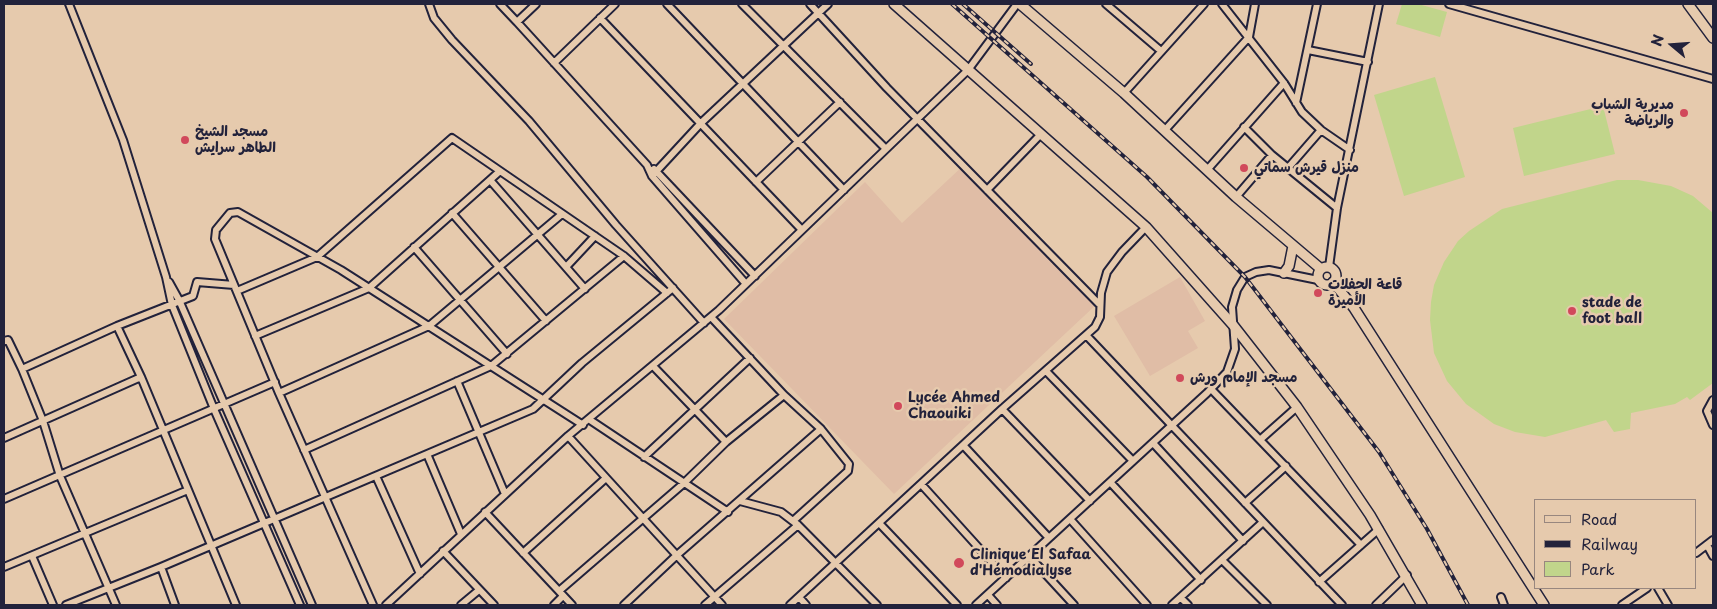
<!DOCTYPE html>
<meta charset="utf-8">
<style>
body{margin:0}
#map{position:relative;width:1717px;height:609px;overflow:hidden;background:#e6caad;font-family:"Playpen Sans",sans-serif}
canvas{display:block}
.frame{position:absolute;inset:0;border:5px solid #22223b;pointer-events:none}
.legend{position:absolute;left:1534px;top:499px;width:162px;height:90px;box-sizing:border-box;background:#e6caad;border:1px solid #98877f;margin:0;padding:6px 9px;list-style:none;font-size:15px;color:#22223b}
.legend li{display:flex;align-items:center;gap:10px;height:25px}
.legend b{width:25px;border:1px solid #98877f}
.north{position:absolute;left:1647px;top:20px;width:50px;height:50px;-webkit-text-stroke:4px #e6caad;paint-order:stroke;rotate:288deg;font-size:14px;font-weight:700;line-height:20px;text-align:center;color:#22223b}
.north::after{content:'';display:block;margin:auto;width:18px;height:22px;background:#22223b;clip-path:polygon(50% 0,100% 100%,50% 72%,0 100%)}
</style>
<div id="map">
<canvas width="1717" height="609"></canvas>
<div class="frame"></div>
<ul class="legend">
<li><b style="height:6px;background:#e6caad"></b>Road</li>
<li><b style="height:6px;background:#22223b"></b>Railway</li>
<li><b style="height:14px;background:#c1d58b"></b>Park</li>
</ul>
<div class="north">N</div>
</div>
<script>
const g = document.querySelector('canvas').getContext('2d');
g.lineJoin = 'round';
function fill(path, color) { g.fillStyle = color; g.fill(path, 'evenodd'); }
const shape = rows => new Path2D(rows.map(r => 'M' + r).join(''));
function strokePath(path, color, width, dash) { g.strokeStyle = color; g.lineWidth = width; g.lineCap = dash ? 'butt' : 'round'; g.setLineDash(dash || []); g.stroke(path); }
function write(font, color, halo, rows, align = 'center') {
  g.font = font + ' "Playpen Sans","Playpen Sans Arabic",sans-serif'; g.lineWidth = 5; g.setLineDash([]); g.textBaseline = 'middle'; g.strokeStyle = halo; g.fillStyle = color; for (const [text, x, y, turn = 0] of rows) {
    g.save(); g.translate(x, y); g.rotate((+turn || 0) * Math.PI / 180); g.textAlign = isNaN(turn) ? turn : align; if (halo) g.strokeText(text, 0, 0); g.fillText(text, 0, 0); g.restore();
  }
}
fill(shape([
 [965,164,1099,302,894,494,724,319,865,182,902,223],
 [1180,277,1205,321,1188,331,1198,348,1150,376,1114,316]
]), '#e0bda6');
fill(shape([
 [1402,4,1418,4,1447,12,1440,37,1396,24],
 [1435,77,1465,177,1404,196,1374,95],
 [1603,106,1615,154,1524,176,1513,128],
 [1617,180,1638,180,1671,186,1693,196,1713,213,1713,383,1690,400,1687,397,1675,404,1631,413,1630,429,1614,432,1606,420,1545,437,1515,432,1494,424,1466,404,1447,381,1434,353,1430,320,1431,302,1434,285,1444,262,1458,241,1469,231,1502,209]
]), '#c1d58b');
const street = shape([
 [69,4,123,140,166,277,172,305,214,409,300,605],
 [429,4,434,18,452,40,529,121,616,225,704,323],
 [500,4,517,22],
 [536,4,517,22,647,165,652,176,746,284],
 [667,4,844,190],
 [742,4,886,149],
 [810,4,887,88,1099,304],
 [1106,4,1161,51],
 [1222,4,1284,83,1302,112,1321,130,1350,150],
 [1449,4,1713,79],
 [600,18,802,230],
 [1308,50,1368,62],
 [554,63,615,4],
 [1124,93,1204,4],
 [1296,103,1317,4],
 [1244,127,1272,155],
 [1165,130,1249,37,1255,4],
 [1288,168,1321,130],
 [654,169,755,276],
 [1207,170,1284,83],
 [652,176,701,123,828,4],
 [490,180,585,289],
 [756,182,840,102],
 [987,190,1041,134],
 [1236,197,1272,155,1337,208],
 [452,213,546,321],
 [414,247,507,354],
 [566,267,595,236],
 [1329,267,1337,208,1379,4],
 [169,282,179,300,312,605],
 [237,291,317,257,452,138,624,256,667,293],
 [711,317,784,395,821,429,849,464,848,471,793,521],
 [117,326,141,377,236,605],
 [1086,335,1342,605],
 [255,336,369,288,500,171],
 [4,341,8,340,22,369,43,421,60,476,116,605],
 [653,366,726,442],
 [22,369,117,326,193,296,197,282,234,285],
 [1046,371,1133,461],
 [457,381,505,494],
 [1211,389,1361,545],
 [279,393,429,326,562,214],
 [1713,400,1707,411,1713,425],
 [1002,409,1090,501],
 [590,420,728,512],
 [568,436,722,605],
 [4,438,141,377],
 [1261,439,1297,407],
 [1153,443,1243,541],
 [963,445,1049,538],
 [304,450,491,366,624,256],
 [427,454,461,534],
 [644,457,750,358],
 [376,476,420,574],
 [1110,482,1201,580],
 [921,484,1006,578],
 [4,499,275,382],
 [740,501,781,512,798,525,877,605],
 [1245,503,1286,466],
 [485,512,572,605],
 [1070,519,1147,605],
 [879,523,957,605],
 [1707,545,1713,556],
 [443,551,494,605],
 [523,553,606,478],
 [1696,553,1713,540],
 [32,556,53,605],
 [1029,556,1074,605],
 [1222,560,1267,605],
 [4,567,188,490],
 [161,567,175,605],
 [1319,582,1379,529],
 [1658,588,1668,605],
 [559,591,683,484,726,442,784,395],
 [988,595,997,605],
 [799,597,806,605],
 [1501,597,1504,605],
 [1181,598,1188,605],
 [66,605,161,567,533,409,582,363,673,288],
 [373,605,279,393,215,239,216,230,230,213,238,212,341,270,583,425],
 [386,605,568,436,719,310,968,70,1017,4],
 [461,605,479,590],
 [554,605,563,596],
 [624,605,677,555,821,429],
 [705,605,798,525],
 [790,605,1002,409,1095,327,1100,317,1101,293,1107,272,1122,252,1146,227],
 [976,605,1207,393,1227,372,1235,349,1232,307,1237,290,1245,277,1256,272,1269,270,1318,280],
 [1172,605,1263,522],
 [1376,605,1407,575],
 [1622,605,1647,588]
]);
const secondary = shape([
 [894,4,1146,227,1233,325,1297,407,1370,515,1422,605],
 [1020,4,1124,93,1236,197,1321,269],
 [1688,4,1713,38],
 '1318 276a9 9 0 1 1 18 0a9 9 0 1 1-18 0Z',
 [1284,273,1289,266,1293,246],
 [1333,282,1354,308,1544,605]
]);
strokePath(street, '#22223b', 10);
strokePath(secondary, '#22223b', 12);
strokePath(street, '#e6caad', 6);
strokePath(secondary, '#e6caad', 9);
const rail = shape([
 [952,4,1147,177,1245,277,1379,452,1427,529,1468,605],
 [963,4,1031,64]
]);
strokePath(rail, '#22223b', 4);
strokePath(rail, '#e6caad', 2, [5.5]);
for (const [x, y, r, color] of [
 [1684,113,5,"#d1495b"],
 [185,140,5,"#d1495b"],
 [1244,168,5,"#d1495b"],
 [1318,293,5,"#d1495b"],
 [1572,311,5,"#d1495b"],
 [1180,378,5,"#d1495b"],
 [898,406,5,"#d1495b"],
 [959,563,6,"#d1495b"]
]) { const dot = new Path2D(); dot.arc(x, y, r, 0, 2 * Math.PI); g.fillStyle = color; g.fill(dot); strokePath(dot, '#e6caad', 2); }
write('bold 14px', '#22223b', '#e6caad', [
 ["مديرية الشباب",1674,105,"right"],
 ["والرياضة",1674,121,"right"],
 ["مسجد الشيخ",195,132],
 ["الطاهر سرايش",195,148],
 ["منزل قيرش سماتي",1254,168],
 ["قاعة الحفلات",1328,285],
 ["الأميرة",1328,301],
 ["stade de",1582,303],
 ["foot ball",1582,319],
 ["مسجد الإمام ورش",1190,378],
 ["Lycée Ahmed",908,398],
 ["Chaouiki",908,414],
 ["Clinique El Safaa",970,555],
 ["d'Hémodialyse",970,571]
], 'left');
</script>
